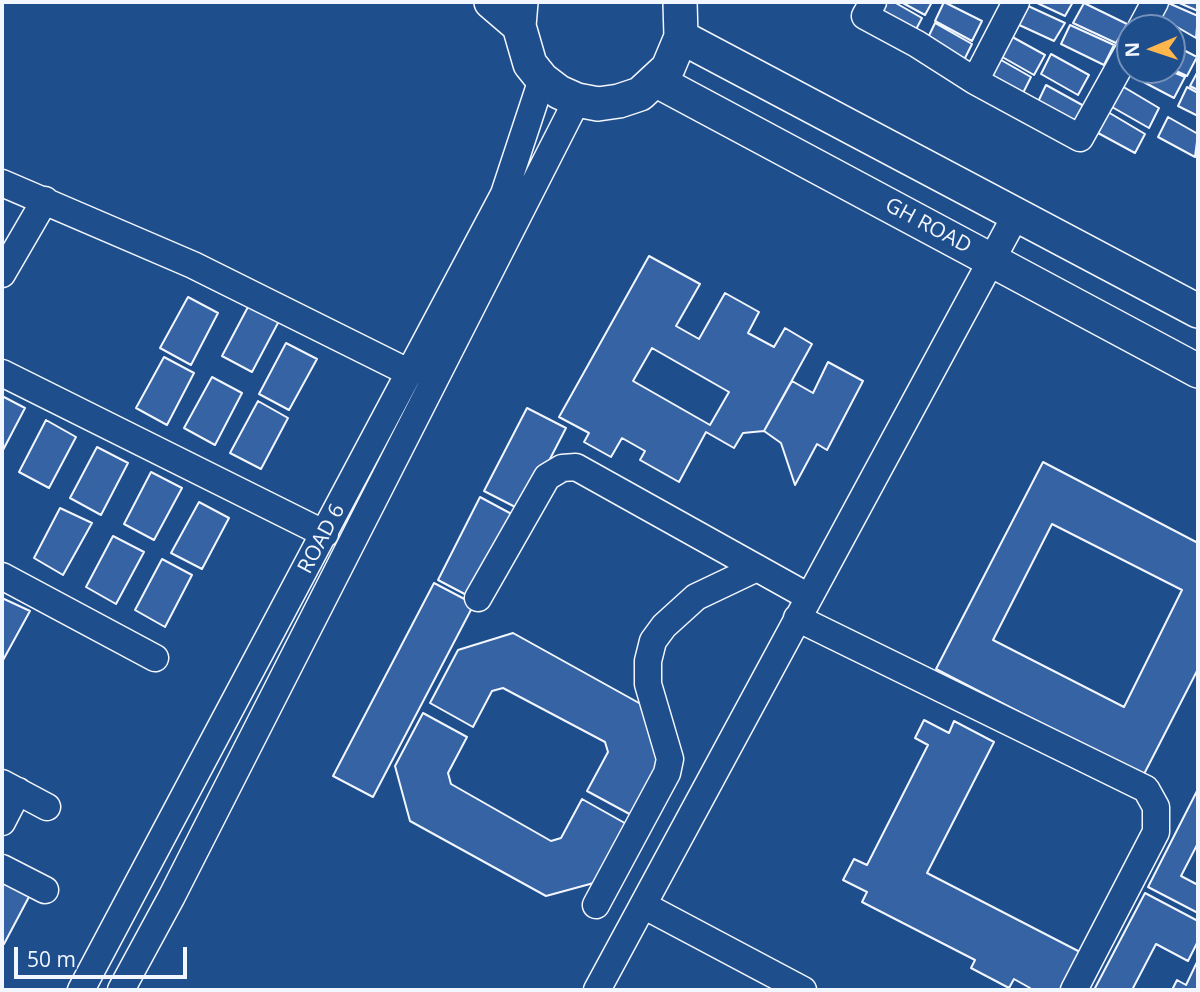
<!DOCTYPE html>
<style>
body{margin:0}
#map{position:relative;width:1200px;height:992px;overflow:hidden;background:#1f4e8c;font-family:"Open Sans",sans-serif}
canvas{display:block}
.frame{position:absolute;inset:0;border:4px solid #f2f6ff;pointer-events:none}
.north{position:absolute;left:1116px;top:14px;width:70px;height:70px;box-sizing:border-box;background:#1f4e8c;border:2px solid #7391ba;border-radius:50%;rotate:268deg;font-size:19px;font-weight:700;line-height:28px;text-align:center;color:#f2f6ff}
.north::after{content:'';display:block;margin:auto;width:24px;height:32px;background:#ffb74d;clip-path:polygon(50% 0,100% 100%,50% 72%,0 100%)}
.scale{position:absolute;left:14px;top:947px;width:173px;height:32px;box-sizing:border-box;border:4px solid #f2f6ff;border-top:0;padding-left:9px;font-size:21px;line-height:24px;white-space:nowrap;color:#f2f6ff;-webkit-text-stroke:5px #1f4e8c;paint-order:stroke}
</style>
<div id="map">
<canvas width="1200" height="992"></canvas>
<div class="frame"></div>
<div class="north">N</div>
<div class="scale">50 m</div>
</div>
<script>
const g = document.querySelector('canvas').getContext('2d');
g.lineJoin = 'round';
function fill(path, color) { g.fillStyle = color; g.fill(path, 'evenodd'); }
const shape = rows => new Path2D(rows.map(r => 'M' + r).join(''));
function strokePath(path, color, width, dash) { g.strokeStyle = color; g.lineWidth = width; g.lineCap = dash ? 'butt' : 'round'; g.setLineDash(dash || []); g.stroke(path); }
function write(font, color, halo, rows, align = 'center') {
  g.font = font + ' "Open Sans",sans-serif'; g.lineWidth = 5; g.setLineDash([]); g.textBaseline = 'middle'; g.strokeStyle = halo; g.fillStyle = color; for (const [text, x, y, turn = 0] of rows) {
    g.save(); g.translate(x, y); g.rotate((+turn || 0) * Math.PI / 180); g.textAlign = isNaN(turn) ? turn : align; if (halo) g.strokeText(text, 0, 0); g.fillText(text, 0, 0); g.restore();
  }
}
const building = shape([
 [882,2,894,2,922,18,912,37,875,17,882,2],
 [901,2,932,2,925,15,901,2],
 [944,2,982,21,972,41,935,21,944,2],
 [1035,2,1073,2,1065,16,1035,2],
 [1166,2,1198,16,1196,38,1158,16,1166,2],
 [1177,2,1198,2,1198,11,1177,2],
 [1084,3,1127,24,1116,43,1073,23,1084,3],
 [1026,5,1065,23,1054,41,1017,24,1026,5],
 [935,23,972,44,962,64,925,44,935,23],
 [1070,25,1114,45,1104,65,1061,44,1070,25],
 [1007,34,1045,55,1034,75,997,54,1007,34],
 [1172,44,1197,57,1187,76,1172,69,1172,44],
 [1051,54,1089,75,1078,95,1041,74,1051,54],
 [994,56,1031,77,1021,97,984,77,994,56],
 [1135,70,1168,70,1185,77,1174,98,1132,76,1135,70],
 [1198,71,1198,90,1190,86,1198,71],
 [1046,85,1084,106,1073,126,1036,106,1046,85],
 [1122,86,1159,108,1149,128,1112,107,1122,86],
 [1187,87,1198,93,1198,116,1178,106,1187,87],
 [1108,112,1145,134,1135,153,1098,133,1108,112],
 [1168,117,1198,134,1195,157,1158,137,1168,117],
 [649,256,700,284,676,326,699,339,725,293,759,312,748,333,774,347,785,328,812,344,764,431,743,433,734,448,706,432,679,482,640,460,645,451,622,438,611,457,584,442,589,433,559,417,649,256],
 [652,348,729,392,710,425,633,381,652,348],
 [188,297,218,313,191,365,160,348,188,297],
 [249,305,279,321,252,372,222,356,249,305],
 [286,343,317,359,289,410,259,394,286,343],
 [164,357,194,373,167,425,136,408,164,357],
 [828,362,863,381,827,450,817,444,795,485,781,443,764,431,792,381,813,393,828,362],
 [212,377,242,393,215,445,184,428,212,377],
 [2,396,25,408,2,452,2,396],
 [258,401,288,418,261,469,230,453,258,401],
 [527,408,566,428,523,511,484,491,527,408],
 [46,420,76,437,49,488,19,472,46,420],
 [97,447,128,463,101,515,70,498,97,447],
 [1043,462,1198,543,1198,669,1143,776,936,669,1043,462],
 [1052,524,1182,590,1124,707,993,640,1052,524],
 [151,472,182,488,154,540,124,524,151,472],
 [480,497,519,518,476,600,438,580,480,497],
 [199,502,229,518,202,569,171,553,199,502],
 [60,508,92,523,63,575,34,558,60,508],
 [113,536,144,552,116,604,86,587,113,536],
 [162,559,192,575,165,627,135,610,162,559],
 [434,583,474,604,373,797,333,776,434,583],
 [2,598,30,611,2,662,2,598],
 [513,633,648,708,665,763,635,817,587,791,608,752,605,742,503,688,492,691,473,727,430,703,458,650,513,633],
 [423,713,467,737,448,773,451,784,551,841,561,838,582,799,630,826,601,881,546,896,410,821,395,766,423,713],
 [924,720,949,733,954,721,994,742,927,873,1082,953,1063,990,1028,990,1030,988,1014,979,1009,988,971,968,975,960,862,902,867,892,843,880,854,859,867,865,928,745,915,738,924,720],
 [1198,789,1198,843,1181,876,1198,885,1198,913,1148,887,1198,789],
 [2,877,31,893,4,944,2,943,2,877],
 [1145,893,1198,921,1198,941,1188,961,1156,944,1132,990,1094,990,1145,893],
 [1198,960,1198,990,1172,990,1177,980,1186,985,1198,960]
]);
fill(building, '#3563a3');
strokePath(building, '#f2f6ff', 2);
const minor = shape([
 [873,2,865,16,917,44,975,81,1080,138,1130,48],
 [1141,28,1155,2],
 [975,81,1016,2],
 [2,183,193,265,410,373],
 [2,274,45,200],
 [2,373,325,534],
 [2,576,155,658],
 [478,598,547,477,562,468,576,467,809,597],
 [797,618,1146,789,1156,807,1156,832,1074,990],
 [2,783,47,807],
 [2,822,18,791],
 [2,868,45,890],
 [596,905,667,773,670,759,648,684,648,661,653,641,664,626,696,597,757,568],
 [643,905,803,990],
 [81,990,504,194,542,79],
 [121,990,172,896,577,100],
 [597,990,1017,213]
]);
const major = shape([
 [491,2,519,26],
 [521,2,519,26,530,64,542,79,559,92,577,100,598,104,619,101,640,94,668,68,681,37,680,2],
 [681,37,1198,311],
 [657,81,1198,371]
]);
strokePath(minor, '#f2f6ff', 29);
strokePath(major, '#f2f6ff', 36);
strokePath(minor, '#1f4e8c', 26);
strokePath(major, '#1f4e8c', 33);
write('21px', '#f2f6ff', '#1f4e8c', [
 ["GH ROAD",928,226,28],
 ["ROAD 6",322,539,-62]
]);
</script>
